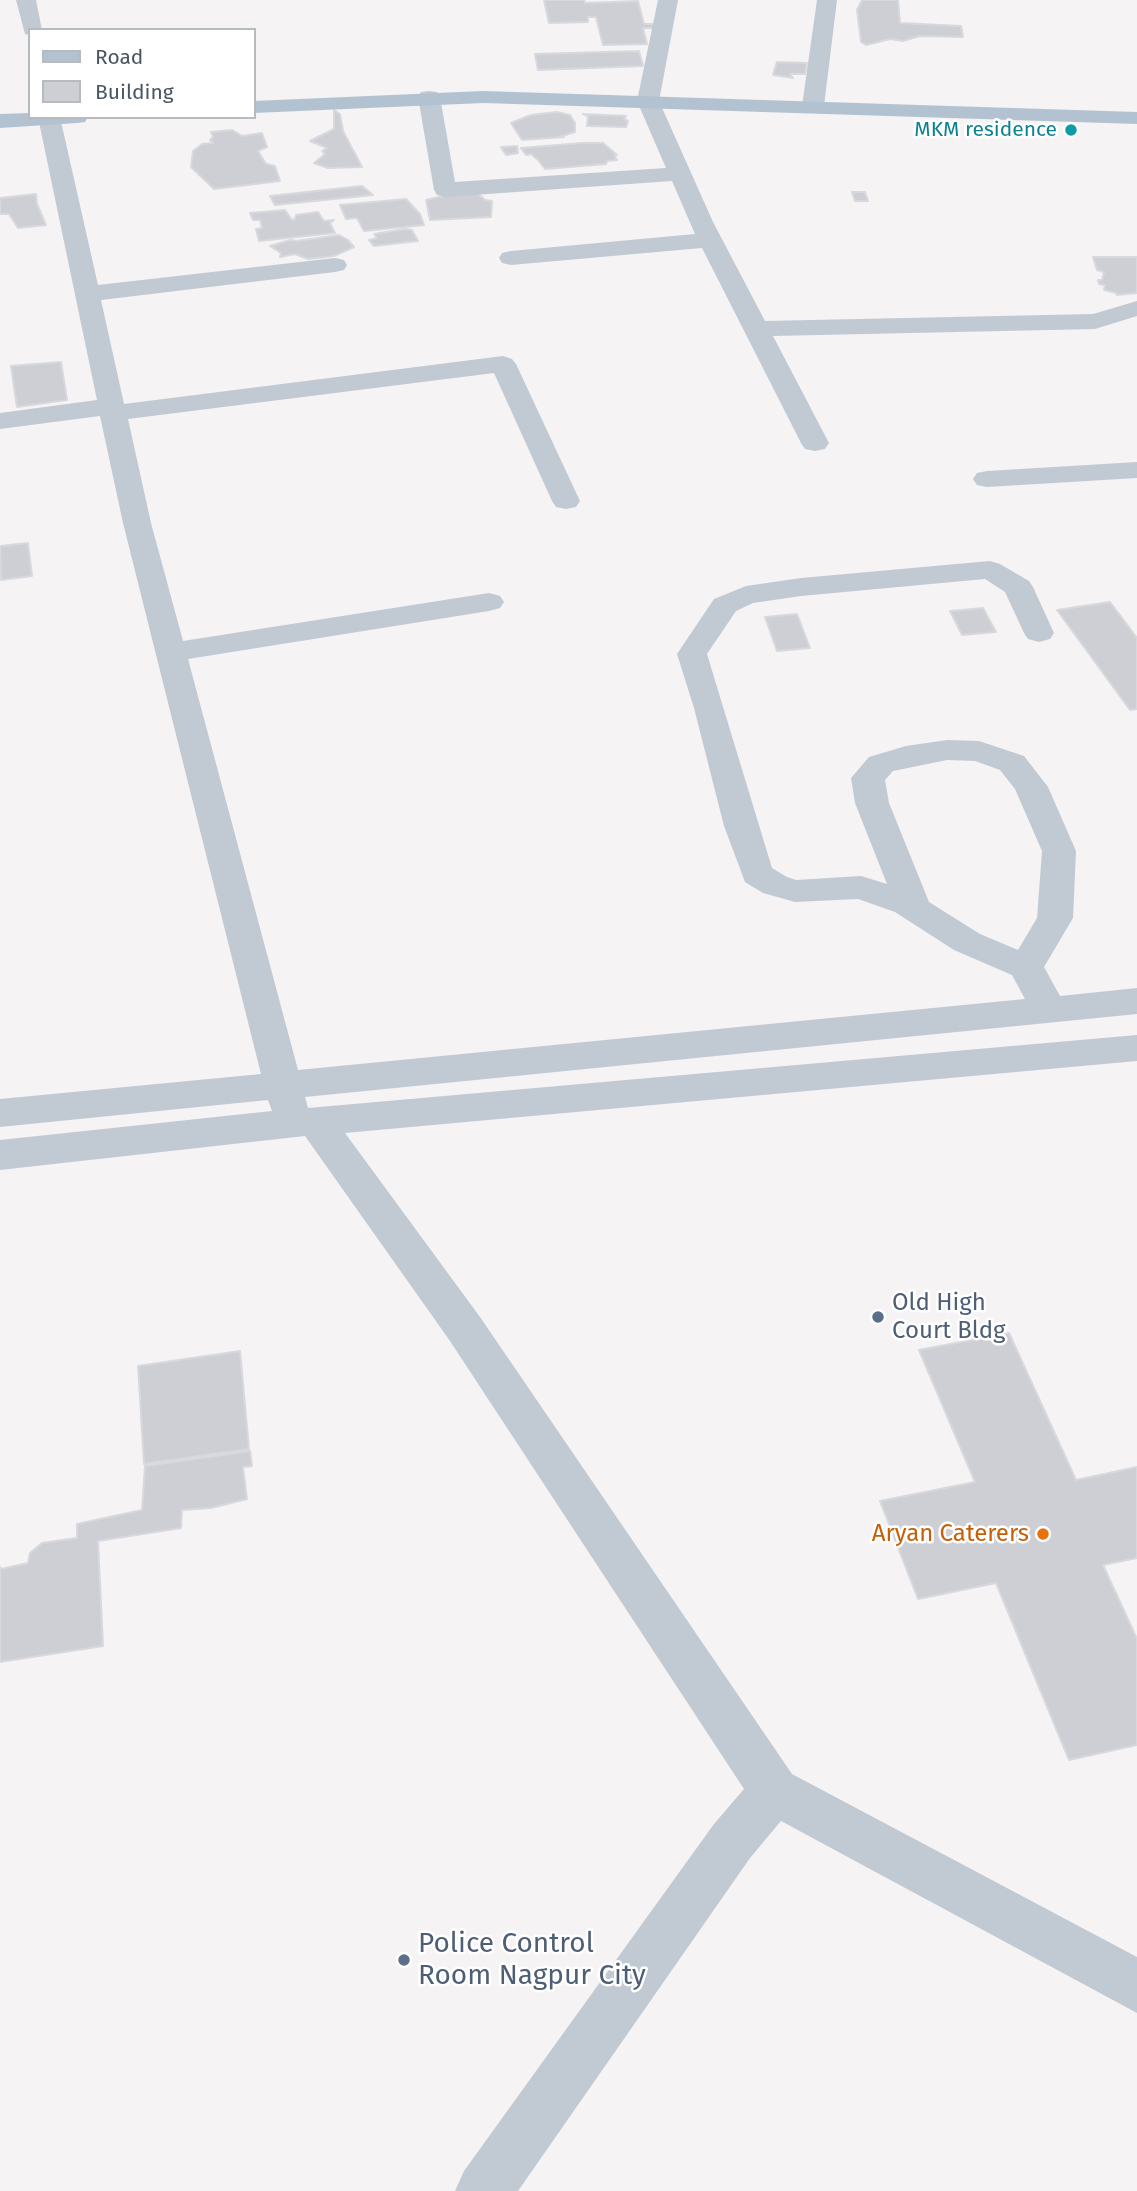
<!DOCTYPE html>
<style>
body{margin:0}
#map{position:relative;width:1137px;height:2191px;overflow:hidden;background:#f5f3f3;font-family:"Fira Sans",sans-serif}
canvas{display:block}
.legend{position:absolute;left:28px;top:28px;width:228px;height:91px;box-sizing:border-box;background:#fff;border:2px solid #b7bbc0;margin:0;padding:9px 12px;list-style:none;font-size:21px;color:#4a5661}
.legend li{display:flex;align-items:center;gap:14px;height:35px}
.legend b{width:35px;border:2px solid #b7bbc0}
</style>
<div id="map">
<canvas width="1137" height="2191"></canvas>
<ul class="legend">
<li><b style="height:9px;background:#b3c2d1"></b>Road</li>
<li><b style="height:19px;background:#cdcfd5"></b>Building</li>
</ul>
</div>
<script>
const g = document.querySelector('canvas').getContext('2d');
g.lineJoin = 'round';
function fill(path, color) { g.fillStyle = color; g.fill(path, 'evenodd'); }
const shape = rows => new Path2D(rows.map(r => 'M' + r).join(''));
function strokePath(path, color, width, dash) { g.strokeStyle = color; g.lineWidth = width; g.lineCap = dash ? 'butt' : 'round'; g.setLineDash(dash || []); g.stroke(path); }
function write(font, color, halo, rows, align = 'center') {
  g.font = font + ' "Fira Sans",sans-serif'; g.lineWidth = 5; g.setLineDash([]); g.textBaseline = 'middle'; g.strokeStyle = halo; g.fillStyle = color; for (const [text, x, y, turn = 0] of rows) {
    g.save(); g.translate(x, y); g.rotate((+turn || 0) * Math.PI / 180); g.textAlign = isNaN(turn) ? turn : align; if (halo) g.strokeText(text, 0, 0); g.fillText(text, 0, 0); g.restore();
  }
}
const building = shape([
 [544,0,584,0,585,3,638,1,644,24,654,24,656,28,643,28,647,44,603,45,596,17,588,17,588,22,549,23,544,0],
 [862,0,898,0,900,23,961,26,963,37,920,36,903,41,890,39,866,45,861,42,857,10,862,0],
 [639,51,643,66,538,70,535,54,639,51],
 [777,62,807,63,805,74,790,74,793,78,773,75,777,62],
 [334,110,340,114,343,131,362,167,328,168,314,163,325,154,322,151,327,148,310,141,334,129,334,110],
 [557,112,570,115,575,123,575,132,559,137,564,137,522,140,511,123,531,115,557,112],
 [583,114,626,116,624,119,628,121,626,127,587,126,588,116,583,114],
 [232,130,242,136,262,133,267,147,258,151,266,164,275,166,280,181,214,189,191,167,193,151,202,144,213,143,210,140,213,137,211,132,232,130],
 [582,143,603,143,617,155,614,155,617,160,607,161,606,164,545,169,538,160,531,154,526,155,521,148,582,143],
 [517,146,518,153,506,155,501,147,517,146],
 [362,186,373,195,275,205,270,196,362,186],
 [473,189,485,200,492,201,491,217,430,220,426,200,473,189],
 [852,192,865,192,868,201,855,201,852,192],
 [36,194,37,204,46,225,18,228,9,214,0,214,0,198,36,194],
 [406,199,420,214,424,225,364,231,357,218,346,219,340,205,406,199],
 [285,210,292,220,295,219,296,215,318,212,324,221,334,220,330,223,335,233,259,241,256,229,262,228,260,220,253,220,250,213,285,210],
 [405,229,412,230,418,241,374,246,369,240,377,238,374,234,405,229],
 [339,235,348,240,354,247,334,256,308,259,295,254,280,257,281,253,270,246,290,240,297,241,339,235],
 [1093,257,1137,257,1137,293,1117,295,1116,293,1104,290,1105,285,1099,284,1098,280,1102,280,1104,272,1097,270,1093,257],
 [61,362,67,400,17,407,11,366,61,362],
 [28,543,32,576,1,580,0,546,28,543],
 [1110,602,1137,638,1137,709,1130,710,1057,610,1110,602],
 [983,608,996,632,962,635,950,611,983,608],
 [797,614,810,648,777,651,765,617,797,614],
 [1009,1333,1076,1480,1137,1467,1137,1558,1103,1565,1137,1639,1137,1745,1069,1760,996,1583,918,1599,880,1501,975,1482,919,1350,1009,1333],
 [240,1351,249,1449,144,1464,138,1366,240,1351],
 [250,1451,252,1466,243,1467,247,1499,211,1508,182,1510,181,1528,98,1541,103,1646,0,1662,0,1567,1,1569,28,1563,30,1553,42,1543,77,1538,77,1524,142,1510,145,1466,250,1451]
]);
fill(building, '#cdcfd5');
strokePath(building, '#d7d9de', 2);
fill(shape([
 [16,0,36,0,42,30,30,30,30,35,25,34,16,0],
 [658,0,678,0,659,101,713,222,765,321,1093,314,1137,301,1137,316,1095,329,773,336,829,443,825,449,815,451,805,449,801,443,702,248,511,265,502,263,499,258,502,253,511,251,695,234,672,181,445,197,437,195,434,190,418,97,421,92,429,91,437,92,440,97,455,182,666,168,637,101,658,0],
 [817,0,837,0,824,106,821,111,813,112,805,111,802,106,817,0],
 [38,117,60,117,98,285,335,258,344,260,347,265,344,270,335,272,101,300,124,404,503,356,512,359,516,364,580,501,576,507,566,509,556,507,552,501,494,373,128,419,151,523,183,641,489,593,500,596,504,602,500,608,489,611,188,659,298,1070,1025,999,1012,975,954,950,895,912,858,899,795,902,763,893,745,882,724,826,694,708,677,654,714,599,746,586,801,578,990,561,1000,564,1029,581,1033,587,1054,633,1050,639,1039,642,1028,639,1024,633,1005,592,985,579,801,596,753,603,736,611,707,654,772,868,787,877,796,880,861,876,887,884,855,803,851,778,869,757,906,746,947,740,979,741,1024,756,1048,787,1076,851,1073,918,1044,967,1060,996,1137,988,1137,1014,305,1097,308,1108,1137,1035,1137,1061,345,1133,480,1317,792,1774,1137,1957,1137,2013,781,1821,750,1858,518,2191,455,2191,464,2171,714,1824,744,1789,450,1341,305,1136,0,1170,0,1140,272,1111,268,1100,0,1127,0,1099,261,1074,123,523,100,416,0,429,0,413,97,400,38,117],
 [947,760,975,761,1000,770,1015,789,1042,851,1037,918,1018,950,980,934,929,902,889,803,885,780,893,771,947,760],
 [1137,462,1137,478,987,487,977,485,973,479,977,473,987,471,1137,462]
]), '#c1cad2');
fill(shape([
 [483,91,1137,112,1137,124,483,103,254,113,254,101,483,91],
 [30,113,30,117,88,117,85,122,77,123,0,128,0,114,30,113]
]), '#b3c2d1');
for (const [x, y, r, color] of [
 [1071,130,7,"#0f9aa8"],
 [878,1317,7,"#5c6f8a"],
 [1043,1534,7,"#e8710a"],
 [404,1960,7,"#5c6f8a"]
]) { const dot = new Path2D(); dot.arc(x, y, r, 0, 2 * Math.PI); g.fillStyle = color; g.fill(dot); strokePath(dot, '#fff', 2.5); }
write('21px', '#0d838f', '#fff', [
 ["MKM residence",1057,130]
], 'right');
write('24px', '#4e5e75', '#fff', [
 ["Old High",892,1303],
 ["Court Bldg",892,1331]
], 'left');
write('24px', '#c56008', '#fff', [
 ["Aryan Caterers",1029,1534]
], 'right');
write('28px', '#4e5e75', '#fff', [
 ["Police Control",418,1944],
 ["Room Nagpur City",418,1976]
], 'left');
</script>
